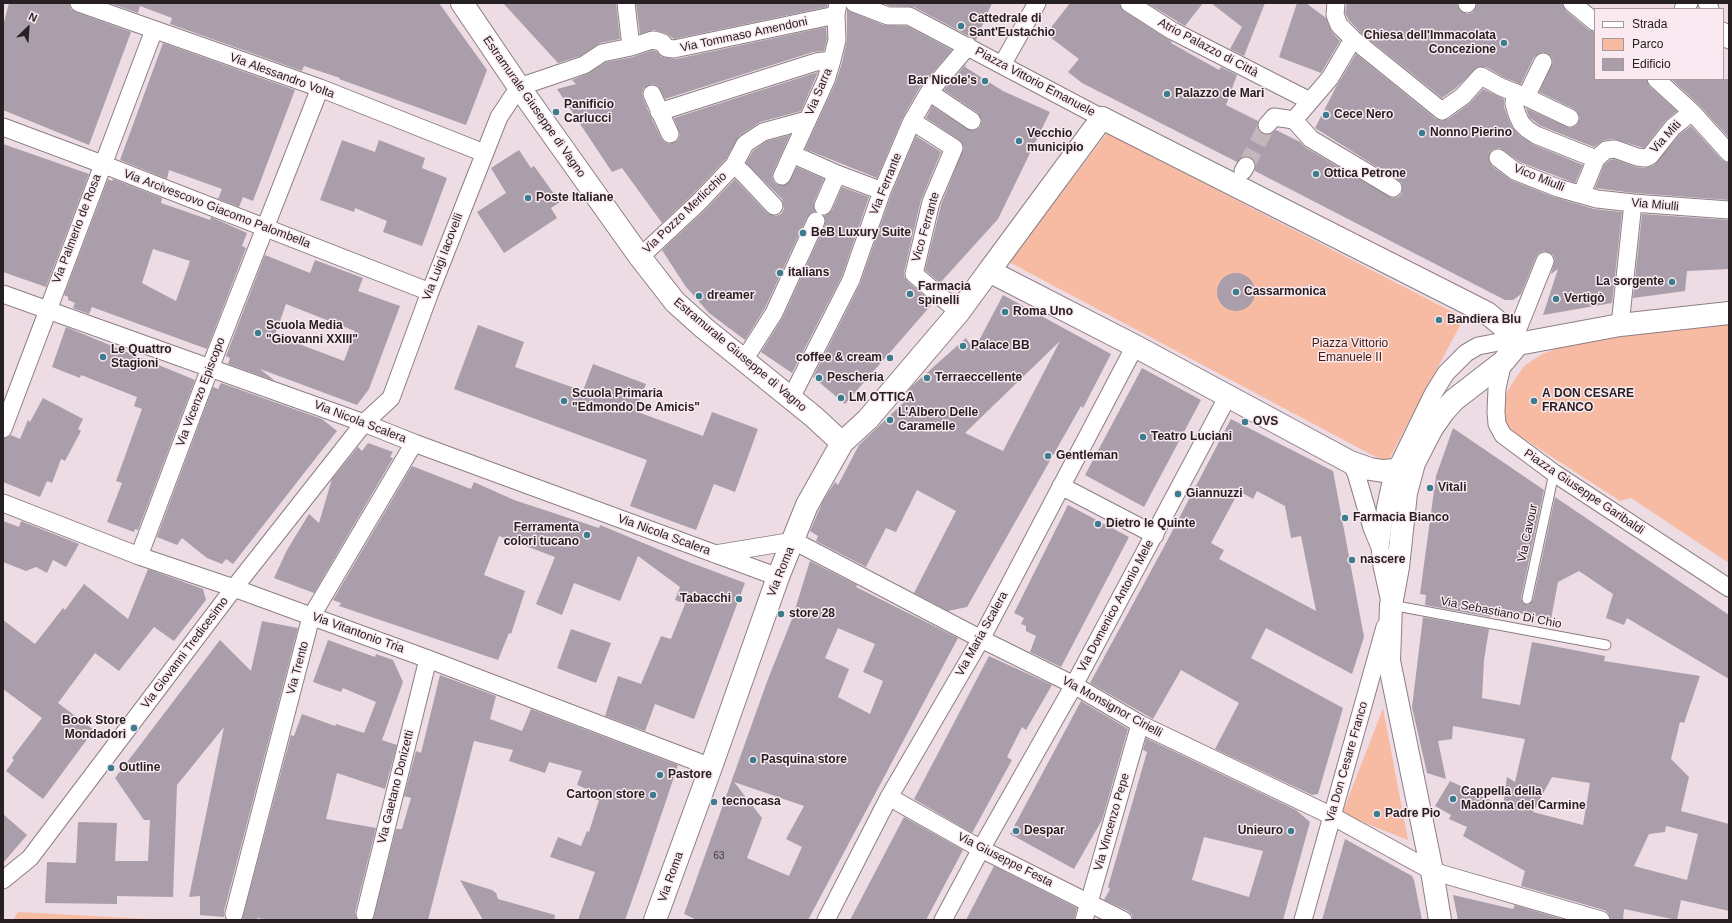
<!DOCTYPE html>
<meta charset="utf-8">
<style>
body{margin:0}
#map{position:relative;width:1732px;height:923px;overflow:hidden;background:#eddce3;font-family:Arial,sans-serif}
canvas{display:block}
.frame{position:absolute;inset:0;border:4px solid #262022;pointer-events:none}
.legend{position:absolute;left:1594px;top:8px;width:130px;height:72px;box-sizing:border-box;background:#fae9f0;border:1px solid #a5999e;margin:0;padding:5px 7px;list-style:none;font-size:12px;color:#262022}
.legend li{display:flex;align-items:center;gap:8px;height:20px}
.legend b{width:20px;border:1px solid #a5999e}
.north{position:absolute;left:8px;top:8px;width:40px;height:40px;-webkit-text-stroke:3px #fae9f0;paint-order:stroke;rotate:25deg;font-size:11px;font-weight:700;line-height:16px;text-align:center;color:#262022}
.north::after{content:'';display:block;margin:auto;width:14px;height:18px;background:#262022;clip-path:polygon(50% 0,100% 100%,50% 72%,0 100%)}
</style>
<div id="map">
<canvas width="1732" height="923"></canvas>
<div class="frame"></div>
<ul class="legend">
<li><b style="height:5px;background:#fff"></b>Strada</li>
<li><b style="height:11px;background:#f7bba3"></b>Parco</li>
<li><b style="height:11px;background:#a99eaa"></b>Edificio</li>
</ul>
<div class="north">N</div>
</div>
<script>
const g = document.querySelector('canvas').getContext('2d');
g.lineJoin = 'round';
function fill(path, color) { g.fillStyle = color; g.fill(path, 'evenodd'); }
const shape = rows => new Path2D(rows.map(r => 'M' + r).join(''));
function strokePath(path, color, width, dash) { g.strokeStyle = color; g.lineWidth = width; g.lineCap = dash ? 'butt' : 'round'; g.setLineDash(dash || []); g.stroke(path); }
function write(font, color, halo, rows, align = 'center') {
  g.font = font + ' Arial,sans-serif'; g.lineWidth = 3; g.setLineDash([]); g.textBaseline = 'middle'; g.strokeStyle = halo; g.fillStyle = color; for (const [text, x, y, turn = 0] of rows) {
    g.save(); g.translate(x, y); g.rotate((+turn || 0) * Math.PI / 180); g.textAlign = isNaN(turn) ? turn : align; if (halo) g.strokeText(text, 0, 0); g.fillText(text, 0, 0); g.restore();
  }
}
fill(shape([
 [1107,133,1464,318,1387,463,1009,262],
 [1729,318,1729,563,1631,498,1620,501,1515,433,1505,424,1503,403,1509,388,1524,366,1542,354,1561,347],
 [1383,708,1408,840,1342,814],
 [18,912,167,920,13,920]
]), '#f7bba3');
fill(shape([
 [9,3,69,3,71,9,76,12,131,32,89,145,3,110,3,26],
 [109,3,439,3,487,70,466,125,339,79,340,78,304,66,302,71,170,24,172,18,140,6,138,13],
 [503,3,616,3,620,39,600,43,580,56,558,63],
 [636,3,828,3,827,7,674,39,667,34,654,30,640,34],
 [882,3,992,3,976,40,914,7,890,6],
 [1070,3,1119,3,1124,11,1172,42,1171,43,1219,70,1221,67,1237,75,1226,105,1258,121,1257,128,1261,133,1270,135,1276,130,1300,142,1306,148,1392,198,1398,197,1402,193,1402,183,1398,180,1315,128,1336,87,1356,54,1436,119,1441,121,1448,119,1469,104,1483,89,1504,99,1504,107,1508,118,1512,127,1520,136,1532,144,1583,165,1575,183,1520,162,1500,148,1494,149,1490,152,1489,161,1492,166,1511,180,1554,197,1594,209,1622,212,1612,303,1543,315,1558,269,1551,274,1555,259,1553,255,1544,251,1539,253,1536,257,1521,294,1513,300,1505,300,1255,171,1255,162,1251,157,1242,157,1237,162,1082,83,1068,72,1079,59,1046,34],
 [1147,3,1203,3,1185,26],
 [1211,3,1265,3,1244,56,1230,49,1242,27],
 [1297,3,1306,3,1326,18,1332,32,1340,41,1321,73,1279,57],
 [1347,3,1457,3,1459,9,1467,14,1472,13,1475,9,1477,3,1562,3,1566,11,1589,30,1595,32,1595,79,1646,79,1649,86,1677,111,1665,121,1644,148,1614,139,1604,140,1594,147,1541,126,1529,117,1526,108,1570,128,1576,126,1580,118,1578,113,1574,109,1539,92,1553,62,1551,56,1543,52,1538,54,1534,57,1521,84,1505,78,1486,67,1478,67,1456,88,1442,98,1360,32,1348,19,1345,13],
 [847,10,884,25,907,26,952,50,920,87,902,119,877,178,805,149,835,84,842,63,847,40],
 [826,27,827,39,824,51,813,52,665,99,658,86,653,84,644,88,642,93,643,98,650,115,661,138,664,142,669,144,678,140,680,135,674,118,818,72,801,111,760,122,739,136,726,159,692,195,662,223,622,168,612,172,557,89,576,84,572,80,589,73,606,62,633,57,653,50,656,51,661,57,676,59],
 [163,43,295,90,253,201,243,197,239,207,218,199,222,189,169,170,167,179,120,160],
 [966,64,965,67,1003,91,1050,112,998,219,940,283,925,270,941,205,964,147,959,140,926,118,932,106,967,129,976,130,980,127,982,121,978,113,944,90],
 [1671,79,1729,79,1729,138,1699,105],
 [1691,126,1722,160,1729,163,1729,200,1634,193,1595,188,1604,165,1610,160,1614,159,1636,167,1644,168,1654,165,1680,134],
 [790,135,773,172,772,177,774,182,778,185,787,184,797,167,824,179,814,202,815,211,807,217,765,308,745,340,709,313,686,287,662,250,706,209,735,179,767,213,776,216,781,214,784,209,782,199,746,163,753,151,767,141],
 [916,136,941,152,921,200,904,272,904,277,908,282,933,303,845,404,813,377,860,284,891,195],
 [342,140,375,152,379,140,425,158,422,168,447,178,422,246,383,232,387,221,355,208,354,212,320,200],
 [3,144,89,174,46,287,3,272],
 [519,150,531,168,534,166,560,202,551,208,557,218,504,253,477,212,506,193,491,168],
 [108,179,112,181,113,179,162,198,161,203,210,220,211,217,247,233,242,246,246,248,207,349,92,307,89,314,73,308,75,303,68,300,68,297,64,295],
 [153,249,190,261,176,301,142,283],
 [842,187,869,197,842,276,792,373,761,352,783,317,825,225,824,216,832,210],
 [1642,214,1729,220,1729,269,1687,271,1685,291,1633,298],
 [265,255,310,273,315,260,363,278,358,291,400,306,369,389,357,405,260,369,275,381,228,364,230,358,226,356],
 [286,304,355,331,344,361,275,335],
 '1217 292a19 19 0 1 1 38 0a19 19 0 1 1-38 0Z',
 [1003,295,1111,354,1083,408,1081,406,967,607,948,611,914,593,956,511,917,490,896,532,886,528,866,567,816,541,818,536,810,531,823,501,835,482,838,485,859,445,904,402,908,391,912,386,966,338,974,350],
 [1060,341,1003,451,965,433],
 [478,325,524,342,515,367,583,391,593,364,646,384,635,411,703,436,712,412,758,429,735,492,714,484,696,530,630,506,647,460,454,389],
 [66,327,195,380,138,530,135,529,134,532,107,522,122,483,116,481,142,409,134,406,137,397,81,375,80,378,52,367],
 [1142,368,1201,400,1144,507,1085,475],
 [221,383,322,419,337,431,233,564,226,559,222,564,207,558,182,538,177,545,157,537,213,387,218,389],
 [43,398,83,419,78,429,81,431,65,461,61,459,52,483,47,481,40,497,3,482,3,439,11,435,20,439,28,420,30,422],
 [1231,419,1333,471,1364,637,1352,674,1266,628,1251,658,1343,708,1318,794,1312,795,1215,749,1239,703,1181,670,1153,719,1090,683,1165,545],
 [1239,491,1253,499,1257,491,1285,506,1291,538,1301,536,1316,611,1219,559,1224,550,1211,543],
 [1453,428,1544,490,1521,598,1523,603,1528,605,1533,600,1555,497,1729,615,1729,679,1627,618,1624,625,1606,618,1613,594,1579,571,1558,582,1551,619,1492,608,1490,617,1425,605,1426,595,1420,594,1436,476],
 [368,443,393,452,390,457,393,458,314,593,274,578,287,550,309,514,319,523,332,479,358,447,362,451],
 [412,466,471,489,474,482,514,500,599,528,600,525,689,562,745,583,694,719,655,704,645,731,605,716,618,676,641,684,661,636,671,639,685,604,675,600,680,587,638,556,620,601,574,583,562,615,536,604,555,557,499,536,484,575,525,591,511,634,509,633,498,660,339,606,341,603,333,600],
 [1068,505,1129,537,1061,667,1030,652,1036,636,1026,631,1026,626,1021,624,1024,618,1014,613],
 [3,521,19,527,21,521,79,544,66,567,53,560,47,573,36,567,26,571,3,562],
 [810,561,857,585,856,587,958,638,808,920,697,920,684,914,768,679,792,619],
 [838,628,875,644,863,672,883,681,870,714,838,697,849,669,825,658],
 [734,782,804,806,786,839,802,847,789,876,747,858,762,818],
 [148,569,203,589,206,600,174,641,154,627,119,671,95,653,58,703,94,730,43,799,6,771,14,760,12,758,42,718,3,689,3,620,35,644,63,608,65,610,84,584,128,619],
 [1423,617,1489,629,1484,660,1482,698,1520,705,1532,642,1605,656,1604,661,1700,676,1684,723,1680,722,1671,759,1689,777,1681,811,1729,824,1729,911,1681,900,1677,920,1624,909,1623,920,1611,920,1608,913,1604,910,1521,886,1525,871,1463,836,1467,827,1449,819,1451,815,1435,806,1450,781,1503,806,1507,777,1515,782,1525,739,1453,726,1452,739,1438,741,1446,779,1427,773,1412,707],
 [1552,777,1590,783,1583,825,1533,812],
 [1666,826,1698,834,1687,880,1634,866,1649,834,1665,832],
 [262,621,298,628,224,911,224,917,200,915,200,896,189,897,224,727,177,785,173,897,117,896,117,904,45,903,47,862,76,863,78,822,117,823,115,861,148,861,150,820,144,820,115,778,220,640,251,671],
 [571,629,611,643,596,683,557,668],
 [328,640,375,657,376,654,393,660,403,682,382,740,397,745,385,789,337,773,326,819,376,828,355,912,357,920,274,920,257,918,257,920,242,920,291,735,294,736,302,714,335,726,336,724,364,733,376,702,343,688,341,692,313,682],
 [989,656,1052,685,1026,730,1022,727,1007,757,1012,760,972,833,914,799],
 [440,675,496,696,490,719,522,731,531,709,678,765,643,869,625,920,578,920,595,872,550,857,558,837,581,846,587,831,589,832,599,800,594,799,596,793,577,785,582,771,549,762,545,773,509,761,513,750,474,741,428,920,373,920,396,829,402,829,411,798,404,796,416,751,421,753],
 [1081,701,1128,729,1102,820,1074,869,1010,834],
 [1146,738,1296,810,1310,822,1283,920,1133,920,1132,915,1128,911,1104,900,1110,889,1108,887,1147,752,1143,750],
 [1204,837,1263,851,1249,897,1192,880],
 [3,814,27,835,3,863],
 [904,817,963,850,926,920,850,920],
 [1345,839,1412,876,1414,880,1422,920,1322,920],
 [994,866,1077,908,1074,920,966,920],
 [460,880,492,890,496,893,498,899,555,915,554,920,483,920],
 [1453,895,1513,909,1515,905,1565,920,1458,920]
]), '#a99eaa');
strokePath(shape([
 [1246,166,1267,125]
]), '#c5b6bc', 17, [17, 8]);
const lane = shape([
 [1527,599,1554,473],
 [1391,605,1606,645]
]);
const street = shape([
 [79,3,320,88,484,153],
 [626,3,631,47],
 [854,3,888,16,909,16,1102,118],
 [1129,3,1171,30,1310,101],
 [1336,3,1335,15,1339,25,1353,39,1442,111,1463,96,1481,76,1501,87,1526,97,1570,118],
 [1467,3,1467,4],
 [1572,3,1595,22],
 [1707,3,1710,9],
 [1683,9,1689,3],
 [1723,31,1729,40],
 [1002,65,1037,3],
 [1656,79,1692,112,1729,153],
 [929,92,972,121],
 [1515,92,1514,104,1517,114,1521,123,1527,129,1536,135,1596,159,1582,193],
 [652,94,670,134],
 [1526,97,1543,62],
 [659,112,816,62,832,60],
 [1294,120,1311,139,1393,188],
 [912,121,954,148,931,202,914,274,959,312],
 [1267,125,1274,117,1294,120,1330,78,1353,39],
 [3,127,102,164,430,292],
 [792,154,837,174,882,191],
 [1498,158,1515,171,1558,188,1597,199,1633,203,1729,210],
 [1596,159,1606,150,1615,149,1637,157,1645,158,1650,156,1673,127,1692,112],
 [734,165,744,174,774,206],
 [1243,171,1246,166],
 [782,176,826,80,832,60,837,40,836,15,838,3],
 [823,206,837,174],
 [640,257,699,202,734,165,745,144,763,132,807,120],
 [3,294,364,423,414,443,778,577],
 [1620,325,1633,203],
 [1515,336,1545,261],
 [744,360,774,313,816,221],
 [1503,362,1497,388,1496,412,1497,424,1503,435,1554,473,1729,588],
 [791,398,851,280,882,191,911,123,929,92,968,46],
 [3,429,154,30],
 [1350,462,1356,473,1372,528,1379,545],
 [1061,486,1155,535],
 [3,503,139,556,234,588,428,659,711,767],
 [715,554,794,541,981,639,1074,685,1140,724,1332,816,1432,871,1601,920],
 [139,556,210,368,320,88],
 [1390,602,1382,566,1380,547,1386,505,1391,482,1396,470,1433,394,1446,373,1466,353,1478,346,1504,341,1518,344],
 [889,797,981,849,1123,920],
 [3,880,30,858,234,588,364,423,391,398,430,292,499,117,519,87,584,65,602,53,631,47,652,40,658,41,663,43,666,48,674,49,836,15],
 [234,914,311,617,414,443],
 [365,914,428,659],
 [826,920,889,797,981,639,1135,346],
 [943,920,981,849,1074,685,1228,396],
 [1084,920,1140,724],
 [1303,920,1385,627]
]);
const secondary = shape([
 [462,3,519,87,640,257,675,302,704,328,814,417,842,443],
 [1518,344,1620,325,1729,313],
 [1414,463,1396,470,1383,471,1370,469,1350,462,1135,346,989,271,1102,118,1487,313,1515,336,1518,344],
 [655,920,711,767,778,577,807,505,842,443,868,419,959,312,989,271],
 [1440,920,1432,871,1389,661,1391,605,1398,567,1406,493,1414,463,1432,428,1444,411,1454,400,1503,362,1518,344]
]);
strokePath(lane, '#8e7e85', 11);
strokePath(street, '#8e7e85', 19);
strokePath(secondary, '#8e7e85', 24);
strokePath(lane, '#fff', 9);
strokePath(street, '#fff', 17);
strokePath(secondary, '#fff', 22);
for (const [x, y, r, color] of [
 [961,26,4,"#3c7c8f"],
 [1504,43,4,"#3c7c8f"],
 [985,81,4,"#3c7c8f"],
 [1167,94,4,"#3c7c8f"],
 [556,112,4,"#3c7c8f"],
 [1326,115,4,"#3c7c8f"],
 [1422,133,4,"#3c7c8f"],
 [1019,141,4,"#3c7c8f"],
 [1316,174,4,"#3c7c8f"],
 [528,198,4,"#3c7c8f"],
 [803,233,4,"#3c7c8f"],
 [780,273,4,"#3c7c8f"],
 [1672,282,4,"#3c7c8f"],
 [1236,292,4,"#3c7c8f"],
 [910,294,4,"#3c7c8f"],
 [699,296,4,"#3c7c8f"],
 [1556,299,4,"#3c7c8f"],
 [1005,312,4,"#3c7c8f"],
 [1439,320,4,"#3c7c8f"],
 [258,333,4,"#3c7c8f"],
 [963,346,4,"#3c7c8f"],
 [103,357,4,"#3c7c8f"],
 [890,358,4,"#3c7c8f"],
 [819,378,4,"#3c7c8f"],
 [927,378,4,"#3c7c8f"],
 [841,398,4,"#3c7c8f"],
 [564,401,4,"#3c7c8f"],
 [1534,401,4,"#3c7c8f"],
 [890,420,4,"#3c7c8f"],
 [1245,422,4,"#3c7c8f"],
 [1143,437,4,"#3c7c8f"],
 [1048,456,4,"#3c7c8f"],
 [1430,488,4,"#3c7c8f"],
 [1178,494,4,"#3c7c8f"],
 [1345,518,4,"#3c7c8f"],
 [1098,524,4,"#3c7c8f"],
 [587,535,4,"#3c7c8f"],
 [1352,560,4,"#3c7c8f"],
 [739,599,4,"#3c7c8f"],
 [781,614,4,"#3c7c8f"],
 [134,728,4,"#3c7c8f"],
 [753,760,4,"#3c7c8f"],
 [111,768,4,"#3c7c8f"],
 [660,775,4,"#3c7c8f"],
 [653,795,4,"#3c7c8f"],
 [1453,799,4,"#3c7c8f"],
 [714,802,4,"#3c7c8f"],
 [1377,814,4,"#3c7c8f"],
 [1016,831,4,"#3c7c8f"],
 [1291,831,4,"#3c7c8f"]
]) { const dot = new Path2D(); dot.arc(x, y, r, 0, 2 * Math.PI); g.fillStyle = color; g.fill(dot); strokePath(dot, '#fae9f0', 1.5); }
write('10px', '#474044', null, [
 ["63",719,856]
]);
write('bold 12px', '#262022', '#fae9f0', [
 ["Cattedrale di",969,19],
 ["Sant'Eustachio",969,33],
 ["Chiesa dell'Immacolata",1496,36,"right"],
 ["Concezione",1496,50,"right"],
 ["Bar Nicole's",977,81,"right"],
 ["Palazzo de Mari",1175,94],
 ["Panificio",564,105],
 ["Carlucci",564,119],
 ["Cece Nero",1334,115],
 ["Nonno Pierino",1430,133],
 ["Vecchio",1027,134],
 ["municipio",1027,148],
 ["Ottica Petrone",1324,174],
 ["Poste Italiane",536,198],
 ["BeB Luxury Suite",811,233],
 ["italians",788,273],
 ["La sorgente",1664,282,"right"],
 ["Farmacia",918,287],
 ["spinelli",918,301],
 ["Cassarmonica",1244,292],
 ["dreamer",707,296],
 ["Vertigò",1564,299],
 ["Roma Uno",1013,312],
 ["Bandiera Blu",1447,320],
 ["Scuola Media",266,326],
 ["\"Giovanni XXIII\"",266,340],
 ["Palace BB",971,346],
 ["Le Quattro",111,350],
 ["Stagioni",111,364],
 ["coffee & cream",882,358,"right"],
 ["Pescheria",827,378],
 ["Terraeccellente",935,378],
 ["Scuola Primaria",572,394],
 ["\"Edmondo De Amicis\"",572,408],
 ["A DON CESARE",1542,394],
 ["FRANCO",1542,408],
 ["LM OTTICA",849,398],
 ["L'Albero Delle",898,413],
 ["Caramelle",898,427],
 ["OVS",1253,422],
 ["Teatro Luciani",1151,437],
 ["Gentleman",1056,456],
 ["Vitali",1438,488],
 ["Giannuzzi",1186,494],
 ["Farmacia Bianco",1353,518],
 ["Dietro le Quinte",1106,524],
 ["Ferramenta",579,528,"right"],
 ["colori tucano",579,542,"right"],
 ["nascere",1360,560],
 ["Tabacchi",731,599,"right"],
 ["store 28",789,614],
 ["Book Store",126,721,"right"],
 ["Mondadori",126,735,"right"],
 ["Pasquina store",761,760],
 ["Outline",119,768],
 ["Pastore",668,775],
 ["Cappella della",1461,792],
 ["Madonna del Carmine",1461,806],
 ["Cartoon store",645,795,"right"],
 ["tecnocasa",722,802],
 ["Padre Pio",1385,814],
 ["Despar",1024,831],
 ["Unieuro",1283,831,"right"]
], 'left');
write('12px', '#262022', '#fae9f0', [
 ["Via Tommaso Amendoni",744,35,-12],
 ["Atrio Palazzo di Città",1208,48,28],
 ["Via Alessandro Volta",282,76,20],
 ["Piazza Vittorio Emanuele",1035,82,28],
 ["Via Sarra",819,92,-67],
 ["Estramurale Giuseppe di Vagno",534,107,55],
 ["Via Miti",1666,137,-48],
 ["Vico Miulli",1539,178,22],
 ["Via Ferrante",886,184,-68],
 ["Via Miulli",1655,205,5],
 ["Via Arcivescovo Giacomo Palombella",217,209,21],
 ["Via Pozzo Merlicchio",685,213,-44],
 ["Vico Ferrante",926,227,-74],
 ["Via Palmerio de Rosa",77,229,-69],
 ["Via Luigi Iacovelli",443,257,-69],
 ["Estramurale Giuseppe di Vagno",740,355,40],
 ["Via Vicenzo Episcopo",201,392,-69],
 ["Via Nicola Scalera",360,422,21],
 ["Piazza Giuseppe Garibaldi",1584,492,34],
 ["Via Cavour",1528,533,-78],
 ["Via Nicola Scalera",664,535,20],
 ["Via Roma",781,572,-68],
 ["Via Domenico Antonio Mele",1116,606,-62],
 ["Via Sebastiano Di Chio",1501,613,11],
 ["Via Vitantonio Tria",358,633,20],
 ["Via Maria Scalera",982,634,-61],
 ["Via Giovanni Tredicesimo",185,653,-53],
 ["Via Trento",298,668,-75],
 ["Via Monsignor Cirielli",1112,707,29],
 ["Via Don Cesare Franco",1347,762,-74],
 ["Via Gaetano Donizetti",396,787,-76],
 ["Via Vincenzo Pepe",1112,822,-74],
 ["Via Giuseppe Festa",1005,860,27],
 ["Via Roma",671,877,-70]
]);
write('12px', '#481a05', '#fae9f0', [
 ["Piazza Vittorio",1350,344],
 ["Emanuele II",1350,358]
]);
</script>
